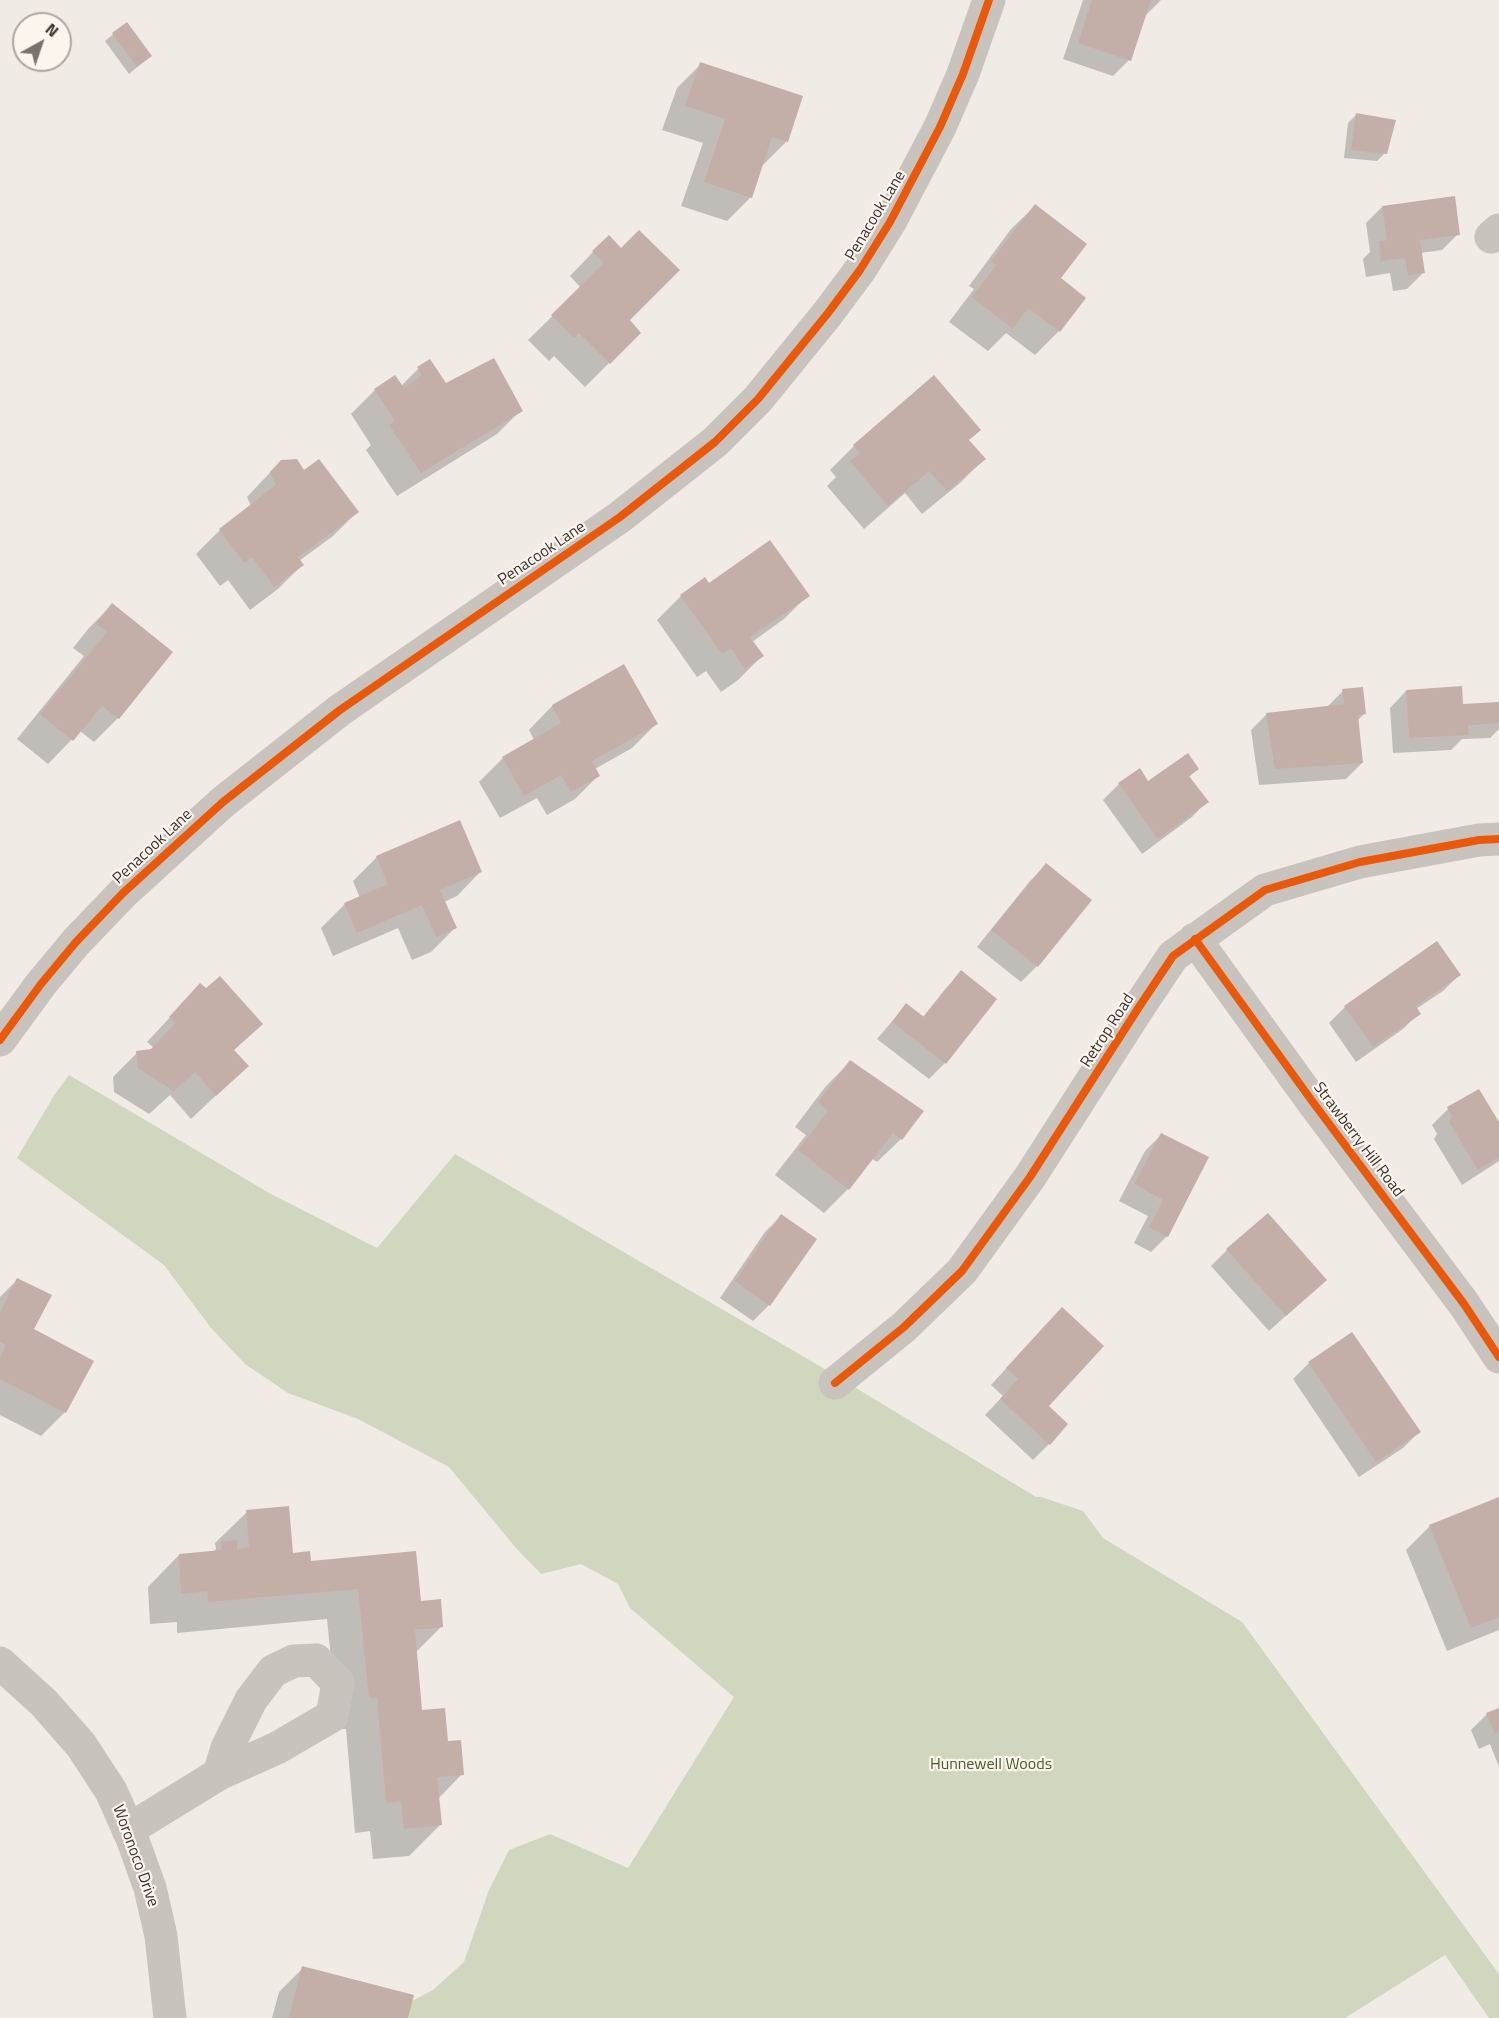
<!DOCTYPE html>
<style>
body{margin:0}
#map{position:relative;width:1499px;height:2018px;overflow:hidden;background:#f0ebe5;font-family:"Titillium Web",sans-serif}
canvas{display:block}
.north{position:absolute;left:12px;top:12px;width:60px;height:60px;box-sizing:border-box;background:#fbf5ee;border:2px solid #aea6a0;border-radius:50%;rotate:40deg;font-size:16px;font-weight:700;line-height:24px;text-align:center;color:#3b302b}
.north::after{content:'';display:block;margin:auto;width:21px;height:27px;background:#7a716c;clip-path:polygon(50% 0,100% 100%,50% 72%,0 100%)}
</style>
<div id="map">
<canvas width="1499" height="2018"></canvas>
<div class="north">N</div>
</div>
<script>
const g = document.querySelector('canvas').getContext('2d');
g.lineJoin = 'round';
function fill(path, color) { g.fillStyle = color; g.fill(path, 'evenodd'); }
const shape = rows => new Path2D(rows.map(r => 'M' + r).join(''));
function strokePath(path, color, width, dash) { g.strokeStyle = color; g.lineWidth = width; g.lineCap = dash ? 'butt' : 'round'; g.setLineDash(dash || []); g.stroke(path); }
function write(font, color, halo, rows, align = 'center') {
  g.font = font + ' "Titillium Web",sans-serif'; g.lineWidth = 4.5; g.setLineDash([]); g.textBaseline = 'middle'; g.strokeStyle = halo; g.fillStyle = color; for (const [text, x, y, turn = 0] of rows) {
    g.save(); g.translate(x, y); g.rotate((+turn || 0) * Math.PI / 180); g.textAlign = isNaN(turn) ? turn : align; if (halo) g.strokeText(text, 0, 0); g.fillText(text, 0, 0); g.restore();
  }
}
fill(shape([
 [69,1075,269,1193,377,1248,455,1154,818,1365,1036,1497,1041,1497,1083,1511,1103,1538,1242,1622,1499,1974,1499,2018,1489,2018,1445,1955,1345,2018,382,2018,383,2016,433,1990,464,1962,489,1890,509,1850,550,1834,628,1868,734,1697,630,1608,618,1584,581,1564,541,1574,516,1548,449,1467,358,1419,288,1393,245,1364,211,1328,164,1265,17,1158,55,1094]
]), '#d1d6bf');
fill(shape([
 [1083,0,1161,0,1146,15,1129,60,1113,76,1063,59],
 [126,24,150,56,129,74,105,41],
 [701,64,787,141,763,165,761,164,751,197,727,221,681,206,703,143,662,130,677,88],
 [1356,115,1385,153,1377,161,1344,158,1348,123],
 [1035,206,1059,279,1084,298,1059,331,1035,355,1006,333,988,351,949,322,974,289,969,286,1011,229],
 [1382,207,1458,234,1442,250,1420,253,1423,273,1407,289,1393,291,1390,273,1366,277,1363,259,1370,252,1366,223],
 [621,250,628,320,639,333,585,387,554,356,549,361,528,340,581,288,570,276,593,252],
 [418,369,446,385,521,410,497,434,397,496,366,450,371,445,351,414,375,390,395,377,401,386],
 [934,378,968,441,984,459,960,483,922,514,905,493,864,529,827,486,836,477,830,470,854,446],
 [281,461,303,472,357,512,333,536,299,561,302,565,278,589,250,610,228,580,220,586,196,554,220,530,251,506,247,497],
 [709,585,808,595,784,619,752,642,762,656,738,680,721,692,706,671,697,677,657,620,681,596],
 [112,605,171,652,118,718,94,742,80,731,48,764,17,739,84,656,73,648,89,628],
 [624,666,656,724,632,748,595,769,599,775,575,799,547,815,537,798,500,818,479,782,503,758,534,740,529,730,552,706],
 [1343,691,1365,713,1357,721,1362,763,1346,779,1259,785,1251,730,1267,714,1327,707],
 [1406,691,1462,705,1499,703,1499,729,1490,738,1462,739,1451,750,1393,753,1390,708],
 [1197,769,1188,778,1207,801,1192,817,1142,854,1103,800,1119,784,1148,783],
 [377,857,480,872,457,896,444,902,455,928,431,952,412,960,398,928,333,956,321,928,345,904,360,898,353,881],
 [1046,865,1037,966,1021,982,977,947,1030,881],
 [1437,943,1459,975,1443,991,1416,1009,1419,1013,1403,1029,1356,1062,1329,1023,1345,1007],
 [962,972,995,999,945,1063,929,1079,877,1039,906,1005,922,1018,946,988],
 [200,985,260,1024,233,1051,247,1066,191,1119,170,1095,149,1114,114,1092,113,1077,137,1053,151,1051,154,1048,147,1042],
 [850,1062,901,1139,877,1162,871,1158,848,1189,824,1213,775,1175,806,1135,795,1127,826,1086],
 [1479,1091,1499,1124,1499,1161,1462,1185,1434,1139,1437,1134,1432,1125,1448,1109],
 [1161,1135,1207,1158,1167,1236,1151,1252,1134,1243,1148,1216,1119,1201,1145,1151],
 [781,1216,769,1305,753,1321,720,1298,765,1232],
 [1227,1250,1325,1280,1269,1331,1211,1266],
 [17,1280,32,1330,65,1412,41,1436,0,1415,0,1297],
 [1046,1325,1049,1444,1033,1460,985,1415,1003,1396,991,1385],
 [1352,1334,1419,1432,1403,1448,1359,1477,1293,1379,1309,1363],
 [1499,1498,1499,1630,1447,1651,1406,1550,1430,1526],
 [247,1512,291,1554,419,1603,442,1626,416,1652,421,1711,462,1774,438,1799,440,1825,409,1856,373,1859,370,1831,355,1833,346,1729,338,1729,327,1619,177,1633,177,1622,150,1624,148,1587,179,1555,213,1552,216,1549,215,1543],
 [1499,1709,1499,1767,1490,1744,1479,1749,1471,1730,1487,1714],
 [303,1968,406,2018,272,2018,279,1992]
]), '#0003');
fill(shape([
 [1092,0,1151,0,1131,61,1078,43],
 [127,22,152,56,137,67,112,33],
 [700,62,803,96,788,142,772,137,752,198,704,182,725,119,685,106],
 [1356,113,1396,120,1387,154,1351,150],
 [1455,196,1460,235,1420,240,1425,273,1408,275,1405,258,1381,261,1379,241,1387,240,1382,206],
 [1035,204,1087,244,1061,278,1086,298,1060,332,1028,308,1013,329,972,297,996,265,991,261],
 [639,230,680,270,630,320,641,333,610,364,579,333,574,338,551,315,604,263,592,251,609,235,621,248],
 [494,358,523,411,421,473,389,425,395,421,374,389,395,375,404,388,422,375,417,367,430,359,446,383],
 [934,375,981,430,969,440,986,459,947,491,929,471,888,506,850,461,860,453,853,445],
 [297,459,304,470,319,459,359,512,298,557,304,565,274,587,252,557,244,563,219,529,276,485,270,472,281,460],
 [770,540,810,596,750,637,764,656,745,669,731,648,722,654,680,595,705,577,709,583],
 [112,603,173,652,119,719,102,706,73,741,40,714,107,632,96,623],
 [624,664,658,724,592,761,600,776,571,792,561,775,524,796,502,757,561,723,552,705],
 [1462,686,1463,704,1499,702,1499,723,1468,725,1469,735,1409,738,1406,690],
 [1363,687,1366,714,1358,715,1363,763,1275,769,1266,713,1344,704,1342,689],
 [1188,753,1199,769,1189,776,1209,802,1158,839,1118,783,1140,768,1148,781],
 [460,820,482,872,440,890,457,928,436,937,422,905,357,933,344,903,388,884,376,856],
 [1046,863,1092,900,1038,967,991,930],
 [1437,941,1461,975,1416,1006,1421,1014,1373,1047,1344,1006],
 [961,970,997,999,946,1064,892,1022,906,1003,924,1017],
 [220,976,263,1024,234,1050,249,1066,216,1096,195,1072,174,1091,138,1068,136,1051,151,1049,176,1023,169,1017,200,983,206,988],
 [850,1060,924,1111,902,1140,893,1133,849,1190,798,1150,828,1111,818,1102],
 [1479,1089,1499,1122,1499,1157,1478,1170,1449,1122,1452,1117,1447,1107],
 [1161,1133,1209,1157,1168,1237,1149,1227,1163,1200,1134,1184],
 [1268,1213,1327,1280,1286,1316,1226,1249],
 [781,1214,817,1239,770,1306,735,1281],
 [17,1278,52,1295,34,1329,94,1361,66,1413,0,1379,0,1357,6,1345,0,1342,0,1312],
 [1062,1307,1104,1346,1049,1406,1068,1424,1050,1445,1000,1399,1018,1379,1006,1368],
 [1352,1332,1421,1432,1376,1462,1308,1362],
 [1499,1497,1499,1617,1471,1628,1429,1525],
 [289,1506,293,1553,310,1551,311,1561,416,1551,421,1601,441,1599,443,1627,415,1630,422,1710,445,1708,448,1741,461,1740,464,1775,437,1777,442,1825,404,1829,401,1801,386,1803,377,1698,369,1698,358,1589,208,1602,207,1591,181,1594,179,1554,222,1550,221,1542,237,1540,237,1549,249,1547,246,1510],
 [1499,1708,1499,1732,1495,1734,1486,1713],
 [302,1966,414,1995,408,2018,289,2018]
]), '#c3afa7');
strokePath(shape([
 [1491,237,1499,230],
 [1195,939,1312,1101,1464,1304,1499,1357],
 [0,1040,41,984,76,942,123,893,223,802,340,710,620,517,715,442,758,399,828,313,860,270,890,222,940,127,963,74,989,0],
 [835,1383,904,1327,962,1271,1030,1177,1139,1007,1173,956,1265,890,1360,862,1479,840,1499,839],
 [0,1663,44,1703,81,1745,111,1791,132,1838,150,1888,161,1936,170,2018],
 [128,1830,219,1774,277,1748,332,1716,338,1683,316,1660,294,1661,273,1671,251,1700,227,1748,219,1774]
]), '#c9c3be', 33);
strokePath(shape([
 [1195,939,1312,1101,1464,1304,1499,1357],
 [0,1040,41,984,76,942,123,893,223,802,340,710,620,517,715,442,758,399,828,313,860,270,890,222,940,127,963,74,989,0],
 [835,1383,904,1327,962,1271,1030,1177,1139,1007,1173,956,1265,890,1360,862,1479,840,1499,839]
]), '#e8590c', 8);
write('16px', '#3b302b', '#fbf5ee', [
 ["Penacook Lane",876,216,-59],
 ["Penacook Lane",542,554,-34],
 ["Penacook Lane",153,847,-43],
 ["Retrop Road",1108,1031,-57],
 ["Strawberry Hill Road",1358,1140,53],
 ["Woronoco Drive",135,1856,70]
]);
write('16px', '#4a5a2e', '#fbf5ee', [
 ["Hunnewell Woods",991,1765]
]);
</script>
